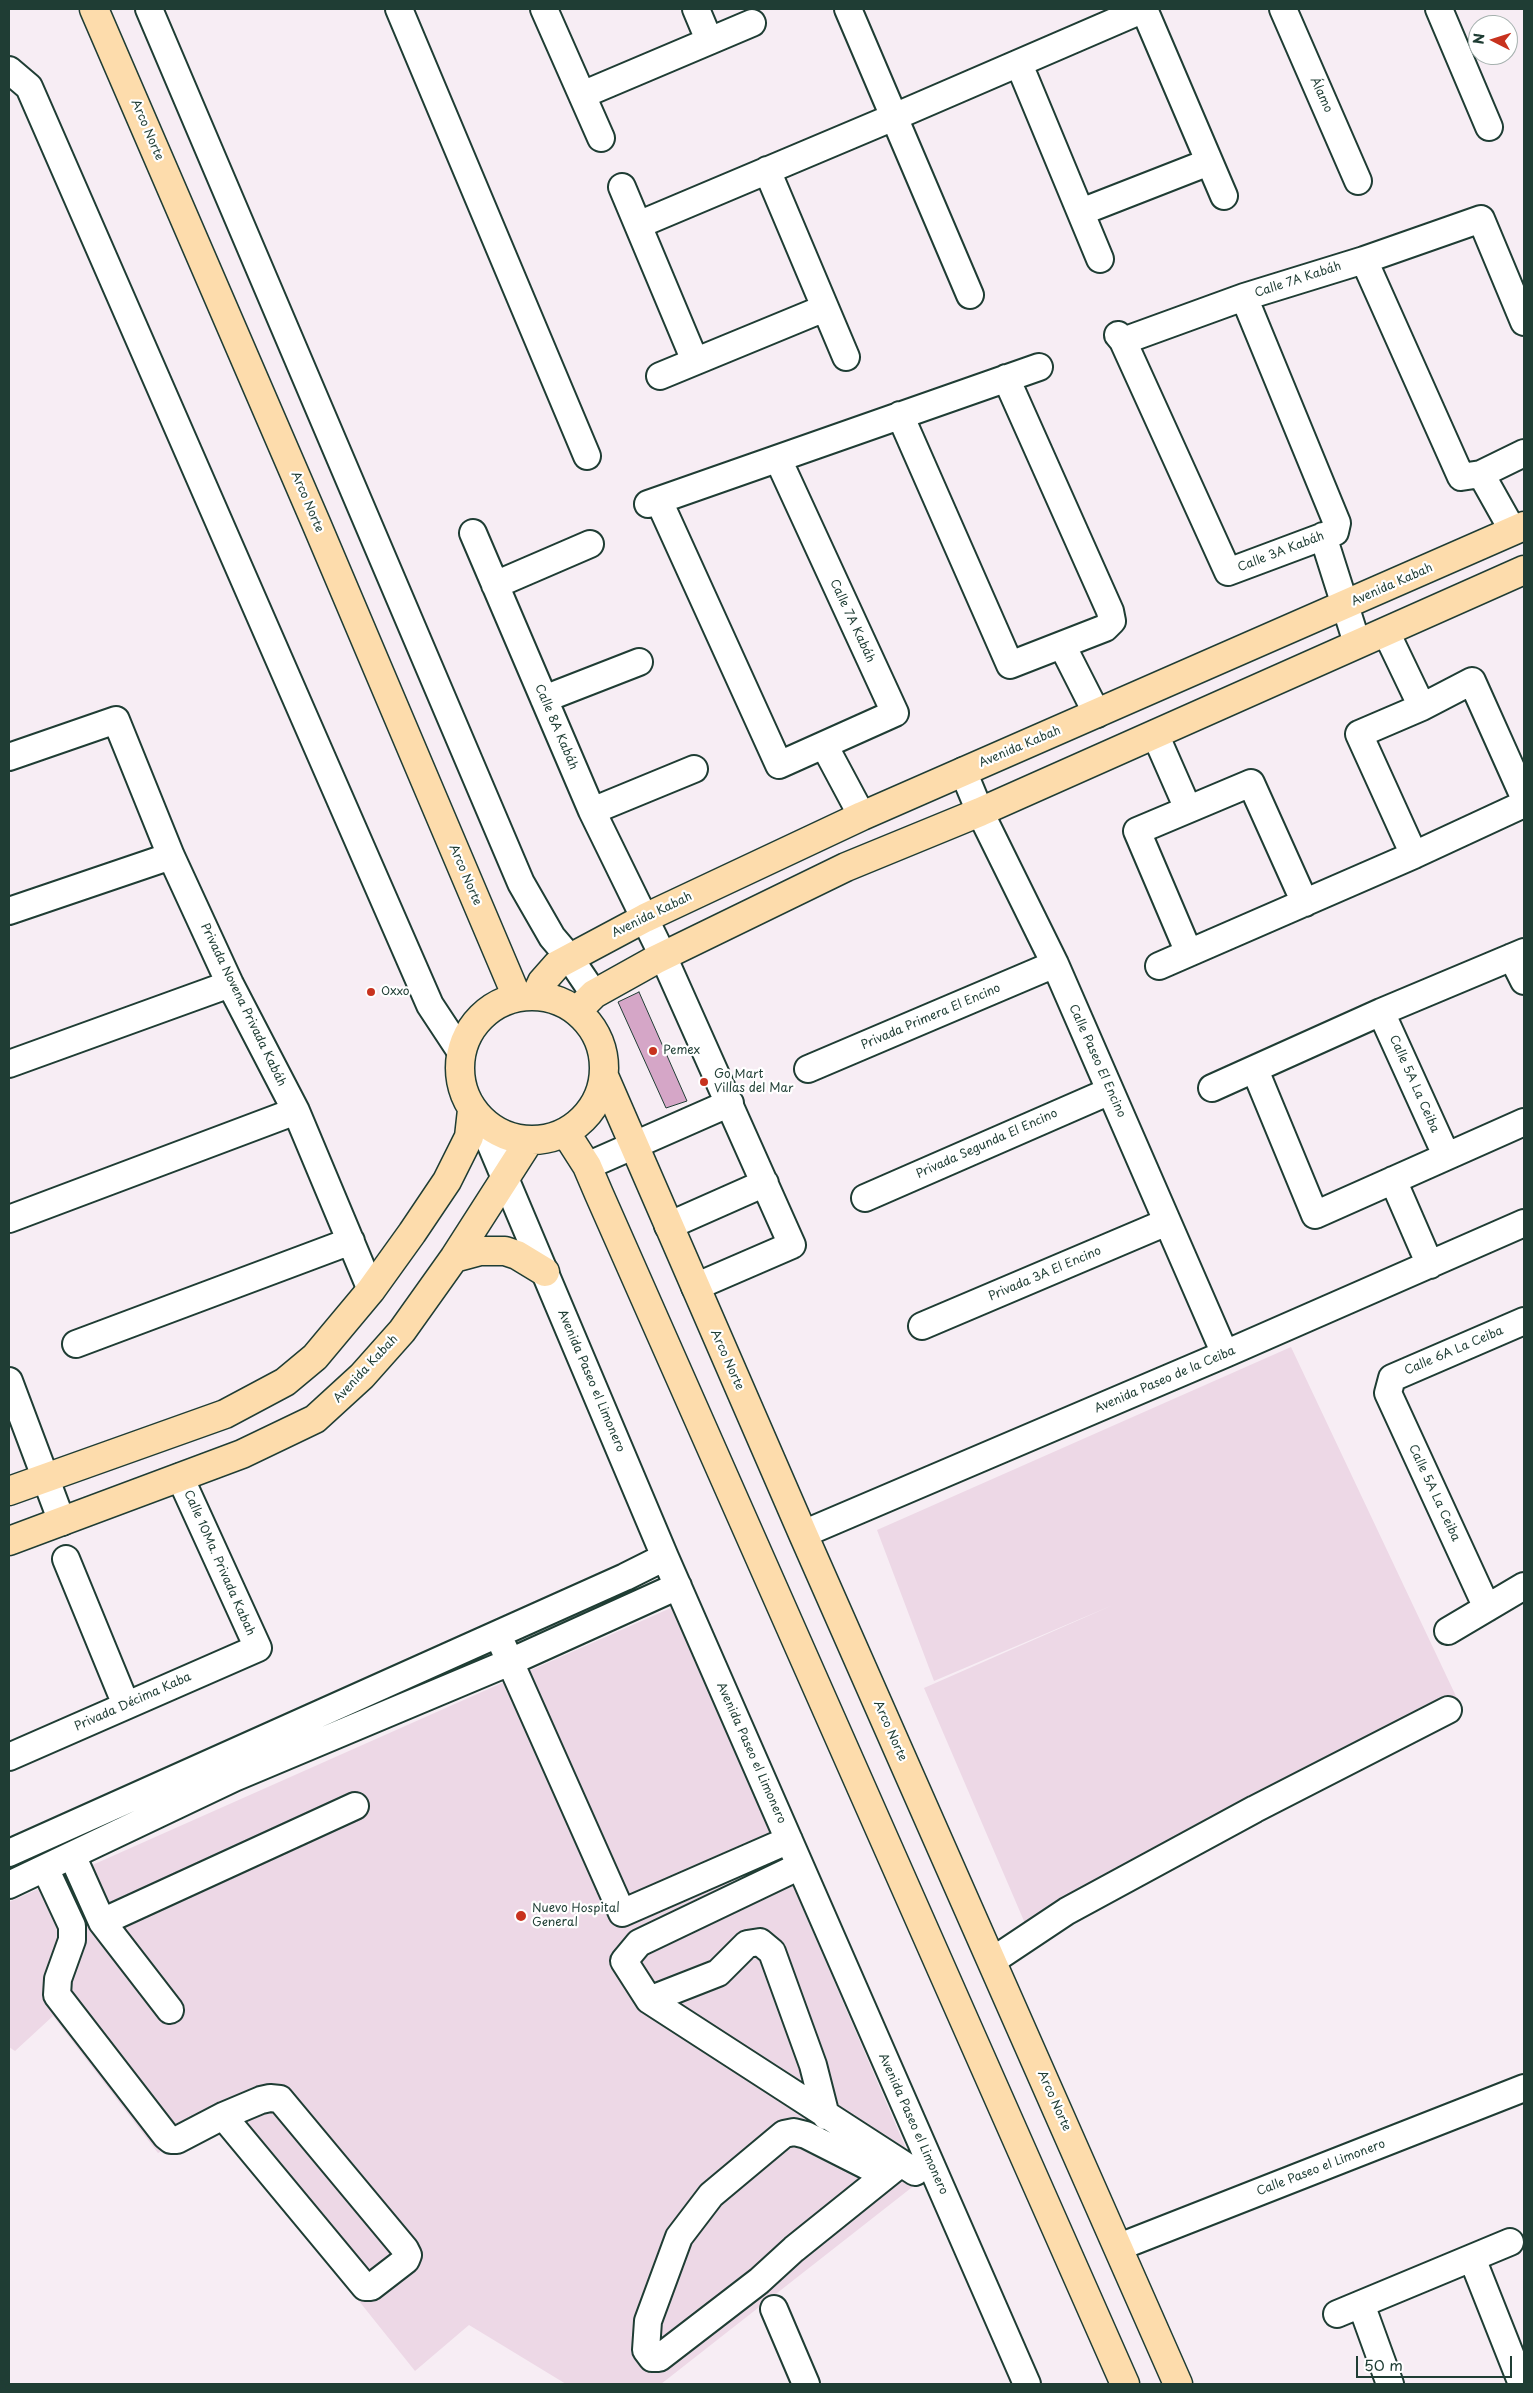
<!DOCTYPE html>
<meta charset="utf-8">
<style>
body{margin:0}
#map{position:relative;width:1533px;height:2393px;overflow:hidden;background:#f7edf4;font-family:"Playpen Sans",sans-serif}
canvas{display:block}
.frame{position:absolute;inset:0;border:10px solid #1f3d34;pointer-events:none}
.north{position:absolute;left:1468px;top:15px;width:50px;height:50px;box-sizing:border-box;background:#fff;border:1px solid #a5b1ae;border-radius:50%;rotate:275deg;font-size:14px;font-weight:700;line-height:20px;text-align:center;color:#1f3d34}
.north::after{content:'';display:block;margin:auto;width:18px;height:22px;background:#c8321e;clip-path:polygon(50% 0,100% 100%,50% 72%,0 100%)}
.scale{position:absolute;left:1356px;top:2356px;width:156px;height:22px;box-sizing:border-box;border:2px solid #1f3d34;border-top:0;padding-left:6px;font-size:15px;line-height:18px;white-space:nowrap;color:#1f3d34;-webkit-text-stroke:4px #fff;paint-order:stroke}
</style>
<div id="map">
<canvas width="1533" height="2393"></canvas>
<div class="frame"></div>
<div class="north">N</div>
<div class="scale">50 m</div>
</div>
<script>
const g = document.querySelector('canvas').getContext('2d');
g.lineJoin = 'round';
function fill(path, color) { g.fillStyle = color; g.fill(path, 'evenodd'); }
const shape = rows => new Path2D(rows.map(r => 'M' + r).join(''));
function strokePath(path, color, width, dash) { g.strokeStyle = color; g.lineWidth = width; g.lineCap = dash ? 'butt' : 'round'; g.setLineDash(dash || []); g.stroke(path); }
function write(font, color, halo, rows, align = 'center') {
  g.font = font + ' "Playpen Sans",sans-serif'; g.lineWidth = 4.5; g.setLineDash([]); g.textBaseline = 'middle'; g.strokeStyle = halo; g.fillStyle = color; for (const [text, x, y, turn = 0] of rows) {
    g.save(); g.translate(x, y); g.rotate((+turn || 0) * Math.PI / 180); g.textAlign = isNaN(turn) ? turn : align; if (halo) g.strokeText(text, 0, 0); g.fillText(text, 0, 0); g.restore();
  }
}
fill(shape([
 [1291,1347,1463,1711,1033,1942,924,1688,1113,1605,934,1681,877,1530],
 [673,1607,920,2181,661,2384,566,2384,469,2325,415,2371,218,2125,158,2153,53,2016,15,2051,9,2047,9,1902]
]), '#edd8e6');
const building = shape([
 [639,992,687,1101,666,1108,618,1002,639,992]
]);
fill(building, '#d5a6c7');
strokePath(building, '#1f3d34', 1);
const minor = shape([
 [149,9,521,883,552,937,569,957,594,994],
 [399,9,587,456],
 [544,9,601,138],
 [696,9,709,40],
 [848,9,970,295],
 [1144,9,1224,196],
 [1283,9,1358,181],
 [1439,9,1489,127],
 [1019,64,1100,259],
 [9,70,29,87,430,1005,461,1052],
 [582,95,752,23],
 [767,170,846,357],
 [622,187,695,361],
 [1081,212,1209,162],
 [638,225,894,117,1144,9],
 [1364,260,1461,477,1481,474,1524,453],
 [1118,335,1123,341,1244,297,1364,260,1481,219,1524,322],
 [1123,341,1228,572,1335,532,1337,523,1244,297],
 [660,376,825,308],
 [900,415,1010,665,1105,628,1112,621,1110,611,1006,378],
 [1481,474,1513,531],
 [659,501,779,765,895,713,778,459],
 [648,504,1039,367],
 [473,533,592,811,663,956,792,1245,695,1287],
 [1323,536,1357,643],
 [495,585,590,544],
 [1386,632,1422,707],
 [1062,645,1097,714],
 [544,699,639,662],
 [1155,734,1188,809],
 [824,745,862,816],
 [9,757,116,720,171,856,230,984,296,1111,371,1290],
 [963,771,980,812,1055,964,1225,1354],
 [592,811,694,769],
 [1414,855,1359,734,1422,707,1472,681,1524,797],
 [9,911,171,856],
 [1189,953,1137,831,1251,783,1305,903],
 [1512,957,1524,981],
 [1159,966,1414,855,1524,804],
 [1381,1012,1446,1155],
 [9,1064,230,984],
 [808,1069,1055,964],
 [1255,1070,1315,1215,1524,1122],
 [1212,1088,1381,1012,1524,952],
 [480,1119,665,1557,1027,2384],
 [587,1166,730,1103],
 [1393,1180,1430,1265],
 [865,1198,1110,1091],
 [9,1219,296,1111],
 [668,1226,765,1183],
 [922,1326,1167,1222],
 [76,1344,351,1241],
 [9,1381,62,1522],
 [803,1534,1225,1354,1524,1223],
 [66,1559,126,1705],
 [1487,1608,1388,1393,1392,1378,1524,1321],
 [1448,1631,1524,1586],
 [503,1646,622,1913,789,1840],
 [9,1757,258,1648,180,1477],
 [9,1853,625,1577,665,1557],
 [72,1855,102,1922,170,2010],
 [800,1866,639,1943,624,1961,649,2000,915,2172],
 [45,1868,72,1926,72,1940,58,1979,57,1995,166,2136,171,2140,177,2140,223,2116,261,2100,270,2098,280,2099,405,2249,408,2255,406,2260,371,2287,365,2287,223,2116],
 [9,1885,234,1778,510,1662,678,1586],
 [102,1922,355,1806],
 [992,1961,1067,1911,1255,1809,1448,1710],
 [649,2000,718,1973,747,1944,760,1942,772,1952,813,2065,826,2116],
 [885,2175,806,2135,794,2132,784,2134,711,2195,679,2237,648,2321,646,2350,652,2358,659,2358,759,2281,794,2249,901,2163],
 [1119,2247,1524,2088],
 [1472,2258,1522,2384],
 [1361,2304,1390,2384],
 [774,2309,806,2384],
 [1337,2314,1510,2242]
]);
const major = shape([
 [94,9,316,523,517,997],
 [536,995,542,982,557,965,645,918,862,816,1524,526],
 '460 1068a72 72 0 1 1 144 0a72 72 0 1 1-144 0Z',
 [577,1011,594,994,655,960,846,867,980,812,1524,570],
 [604,1076,803,1534,1178,2384],
 [563,1134,571,1141,587,1166,599,1194,1125,2384],
 [454,1258,480,1251,505,1251,517,1255,545,1272],
 [9,1491,225,1414,285,1382,315,1357,371,1290,412,1233,447,1181,469,1137,472,1110],
 [9,1541,242,1454,315,1419,362,1376,402,1331,454,1258,529,1141]
]);
strokePath(minor, '#1f3d34', 30);
strokePath(major, '#1f3d34', 31);
strokePath(minor, '#fff', 26);
strokePath(major, '#fddcac', 28);
for (const [x, y, r, color] of [
 [371,992,5,"#c8321e"],
 [653,1051,5,"#c8321e"],
 [704,1082,5,"#c8321e"],
 [521,1916,6,"#c8321e"]
]) { const dot = new Path2D(); dot.arc(x, y, r, 0, 2 * Math.PI); g.fillStyle = color; g.fill(dot); strokePath(dot, '#fff', 2); }
write('12px', '#1f3d34', '#fff', [
 ["Álamo",1321,95,66],
 ["Arco Norte",147,130,67],
 ["Calle 7A Kabáh",1298,280,-18],
 ["Arco Norte",307,502,67],
 ["Calle 3A Kabáh",1281,552,-21],
 ["Avenida Kabah",1392,585,-24],
 ["Calle 7A Kabáh",852,621,65],
 ["Calle 8A Kabáh",556,727,67],
 ["Avenida Kabah",1020,747,-23],
 ["Arco Norte",465,875,67],
 ["Avenida Kabah",652,915,-26],
 ["Privada Novena Privada Kabáh",243,1005,64],
 ["Privada Primera El Encino",931,1017,-23],
 ["Calle Paseo El Encino",1097,1061,66],
 ["Calle 5A La Ceiba",1414,1084,66],
 ["Privada Segunda El Encino",987,1144,-24],
 ["Privada 3A El Encino",1045,1274,-23],
 ["Calle 6A La Ceiba",1454,1351,-23],
 ["Arco Norte",727,1360,66],
 ["Avenida Kabah",366,1369,-47],
 ["Avenida Paseo de la Ceiba",1165,1380,-23],
 ["Avenida Paseo el Limonero",591,1381,67],
 ["Calle 5A La Ceiba",1434,1493,65],
 ["Calle 10Ma. Privada Kabah",219,1563,66],
 ["Privada Décima Kaba",133,1702,-24],
 ["Arco Norte",890,1731,66],
 ["Avenida Paseo el Limonero",751,1753,66],
 ["Arco Norte",1054,2101,66],
 ["Avenida Paseo el Limonero",913,2124,66],
 ["Calle Paseo el Limonero",1321,2168,-21]
]);
write('12px', '#1f3d34', '#fff', [
 ["Oxxo",381,992],
 ["Pemex",663,1051],
 ["Go Mart",714,1075],
 ["Villas del Mar",714,1089],
 ["Nuevo Hospital",532,1909],
 ["General",532,1923]
], 'left');
</script>
